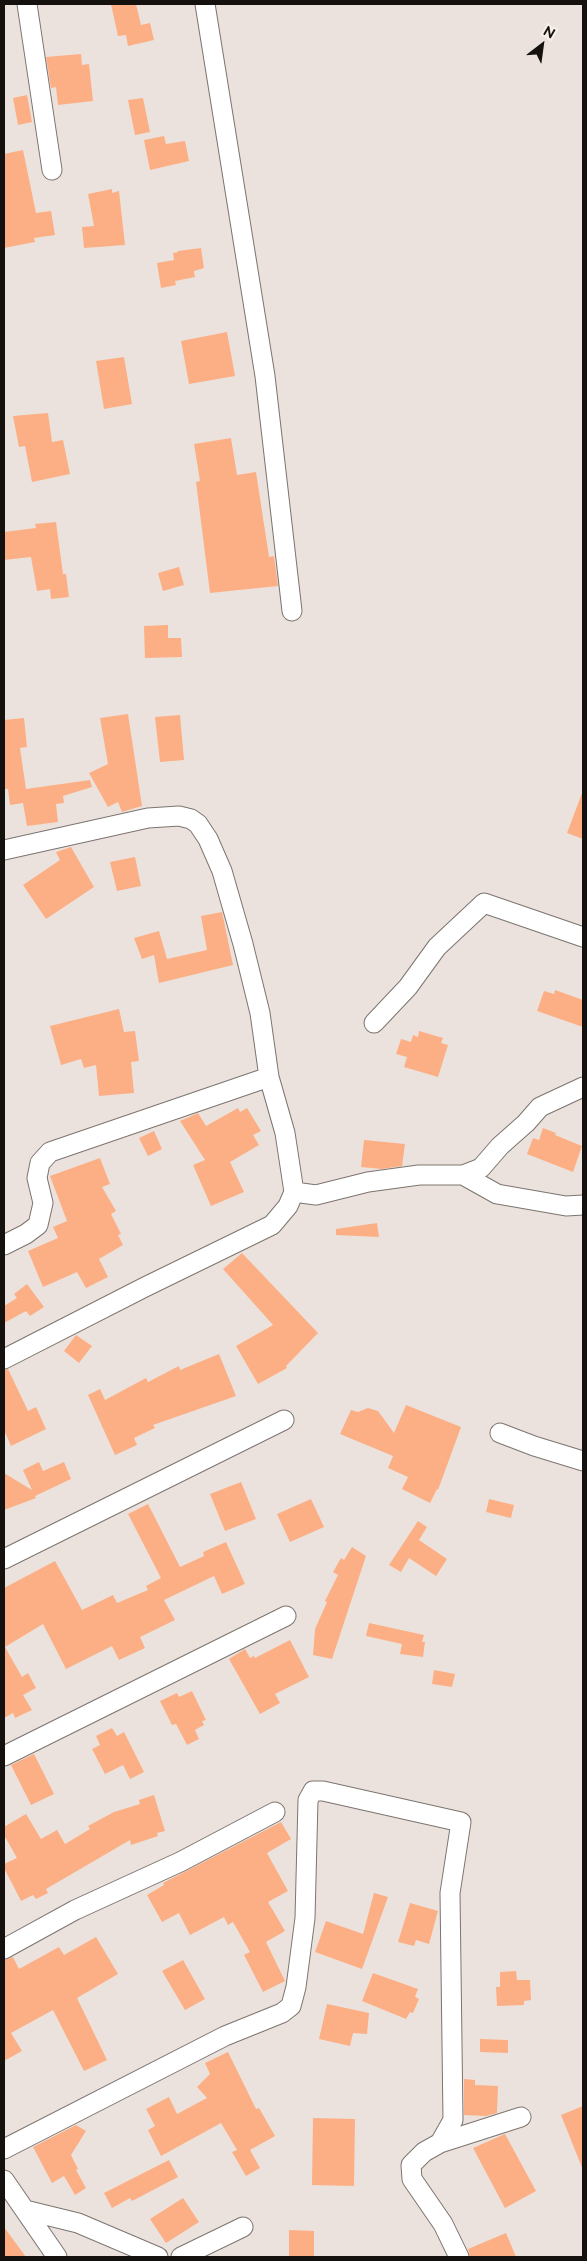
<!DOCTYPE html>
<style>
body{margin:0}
#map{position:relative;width:587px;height:2261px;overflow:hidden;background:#ece2dd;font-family:Raleway,sans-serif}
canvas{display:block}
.frame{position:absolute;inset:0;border:5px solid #14110f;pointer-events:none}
.north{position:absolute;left:517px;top:20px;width:50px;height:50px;-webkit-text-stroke:4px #f9f0ea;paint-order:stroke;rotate:30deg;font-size:14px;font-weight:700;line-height:20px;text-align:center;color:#14110f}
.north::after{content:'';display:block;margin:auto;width:18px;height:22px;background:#14110f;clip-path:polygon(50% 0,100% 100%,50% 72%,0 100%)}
</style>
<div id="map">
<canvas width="587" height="2261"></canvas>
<div class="frame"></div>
<div class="north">N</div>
</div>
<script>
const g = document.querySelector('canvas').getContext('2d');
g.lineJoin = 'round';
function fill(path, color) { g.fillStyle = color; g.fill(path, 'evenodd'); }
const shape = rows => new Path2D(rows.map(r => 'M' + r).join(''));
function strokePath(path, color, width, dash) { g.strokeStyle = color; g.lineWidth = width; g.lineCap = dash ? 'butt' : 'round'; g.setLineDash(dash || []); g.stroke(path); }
fill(shape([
 [111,4,136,4,141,25,150,23,154,40,128,46,126,35,118,36],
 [81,54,82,65,89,64,93,101,58,105,56,87,51,88,46,57],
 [27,95,32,122,18,125,13,98],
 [143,98,150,132,135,135,128,100],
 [164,136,166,144,185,141,189,161,150,170,144,140],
 [23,150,36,213,51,211,55,235,34,238,35,242,4,248,4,154],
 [112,189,112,193,119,191,125,245,84,248,82,227,94,226,88,194],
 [201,248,204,268,194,271,195,277,175,281,176,285,161,288,157,263,174,260,173,253,178,252,178,251],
 [227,332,235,376,189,384,181,341],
 [124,357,132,404,104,409,96,361],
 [48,413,52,442,63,440,70,474,32,482,25,446,19,447,13,416],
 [231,438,237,475,256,472,269,557,274,556,278,586,210,593,196,482,200,481,194,444],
 [56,522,63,574,66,574,69,597,51,599,50,589,37,591,31,557,4,560,4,532,36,528,35,524],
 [179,567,184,585,163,591,158,573],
 [168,625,168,638,181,638,182,657,145,658,144,626],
 [128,714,142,806,122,812,118,802,108,807,89,773,108,764,100,718],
 [180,715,184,760,160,762,155,717],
 [24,718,27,747,20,748,26,789,90,780,92,787,63,796,64,803,56,804,58,822,27,826,23,803,10,805,8,789,4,789,4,720],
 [582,793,583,794,583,839,567,833],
 [71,847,94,887,46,919,23,885,60,860,56,852],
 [135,857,141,886,117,891,110,862],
 [222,912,233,965,159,983,154,955,142,959,134,938,159,931,167,959,207,950,201,916],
 [555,990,583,1000,583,1027,537,1011,544,991,554,994],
 [119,1009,124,1032,135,1031,139,1061,131,1062,134,1093,99,1096,96,1065,84,1068,81,1059,61,1065,50,1026],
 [419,1031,443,1038,441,1043,448,1045,438,1077,404,1067,407,1057,396,1054,401,1039,411,1042,413,1035,418,1037],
 [238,1108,240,1112,247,1108,261,1131,253,1135,259,1145,230,1162,244,1192,211,1206,193,1165,205,1160,180,1121,198,1113,206,1126],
 [543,1128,556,1133,555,1135,582,1146,573,1172,527,1154,533,1138,539,1140],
 [154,1131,162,1149,148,1156,139,1138],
 [364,1140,405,1144,402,1166,382,1169,361,1167],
 [100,1158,110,1184,102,1187,116,1211,111,1214,121,1234,118,1235,123,1245,99,1259,108,1277,86,1288,77,1272,43,1287,28,1251,58,1238,53,1227,67,1221,50,1176],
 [377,1223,379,1237,336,1235,336,1229],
 [242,1253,318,1333,286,1366,287,1368,258,1384,236,1346,273,1325,223,1269],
 [27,1284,44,1307,30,1316,26,1311,4,1323,4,1306,17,1298,14,1294],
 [76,1335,92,1346,79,1363,64,1351],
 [219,1354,236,1396,153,1425,155,1428,134,1438,137,1445,115,1455,88,1395,100,1389,105,1400,146,1378,148,1382,179,1366,180,1370],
 [8,1369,28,1411,36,1407,46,1429,11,1446,4,1430,4,1370],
 [406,1405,461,1427,438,1490,437,1489,430,1503,402,1489,408,1477,388,1468,393,1456,340,1434,351,1410,358,1412,368,1408,378,1411,394,1433],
 [39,1462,43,1471,64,1462,71,1479,35,1496,36,1498,4,1510,4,1473,32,1490,23,1470],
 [241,1482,256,1519,225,1531,210,1494],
 [311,1499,324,1527,290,1542,277,1514],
 [489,1499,514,1505,511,1518,486,1512],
 [148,1504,180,1567,204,1556,203,1552,226,1542,245,1584,222,1594,214,1576,164,1600,175,1620,140,1637,145,1648,119,1660,112,1646,66,1669,43,1624,5,1647,22,1677,28,1673,36,1688,23,1695,32,1710,15,1718,13,1713,4,1718,4,1588,55,1561,82,1610,113,1595,117,1603,148,1590,146,1586,161,1578,128,1514],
 [418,1521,427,1527,419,1540,447,1559,436,1576,409,1558,401,1572,389,1565],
 [352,1547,366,1556,332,1659,313,1655,315,1629,327,1602,325,1601,338,1575,333,1572,341,1558,344,1560],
 [369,1623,424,1635,422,1642,425,1642,423,1657,400,1654,402,1644,366,1636],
 [290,1640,309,1677,275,1694,280,1703,260,1714,229,1659,245,1649,250,1658,254,1656,255,1658],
 [434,1670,455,1674,452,1687,432,1684],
 [192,1691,206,1720,202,1721,204,1725,195,1730,199,1739,187,1745,176,1724,172,1725,160,1701,177,1693,179,1697],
 [112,1728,117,1736,124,1732,144,1772,130,1779,123,1765,105,1774,92,1749,100,1745,96,1736],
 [34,1754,54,1794,31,1805,11,1765],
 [154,1795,165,1831,157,1833,158,1836,131,1845,130,1840,46,1889,48,1893,36,1899,33,1895,21,1901,4,1868,4,1864,17,1858,4,1835,4,1827,26,1814,41,1839,57,1830,65,1844,90,1829,88,1826,114,1812,140,1804,139,1800],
 [281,1822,291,1839,267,1853,288,1891,268,1902,285,1931,266,1942,285,1981,263,1992,244,1955,250,1952,233,1922,228,1925,224,1917,190,1935,179,1913,162,1922,147,1895,164,1885,163,1883],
 [374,1893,388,1897,362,1969,315,1952,326,1921,363,1934],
 [410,1903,438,1911,429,1944,416,1940,414,1946,398,1942],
 [96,1937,118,1974,77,1998,107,2060,84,2071,53,2010,11,2033,22,2051,4,2061,4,1960,13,1957,19,1969,59,1947,64,1955],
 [183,1960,205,1999,185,2010,162,1971],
 [516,1971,517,1980,530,1980,531,2000,524,2001,524,2005,497,2006,496,1987,500,1987,500,1972],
 [373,1973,418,1989,415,1997,419,1999,413,2013,410,2012,406,2019,362,2001],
 [327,2004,369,2013,367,2034,353,2033,350,2046,319,2039],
 [480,2039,508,2040,508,2053,480,2052],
 [228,2052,256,2109,259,2108,275,2136,250,2150,260,2168,246,2176,232,2152,237,2150,221,2123,161,2156,148,2130,155,2126,146,2109,169,2097,177,2114,207,2098,197,2087,210,2074,205,2063],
 [464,2079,475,2080,475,2085,498,2086,497,2113,486,2116,464,2115],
 [583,2106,583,2170,561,2115],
 [313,2118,355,2119,354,2186,312,2185],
 [76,2125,86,2131,71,2155,78,2169,76,2170,86,2188,75,2195,64,2176,52,2183,33,2147],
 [505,2134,536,2191,505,2208,473,2148],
 [169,2160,178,2177,132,2201,130,2198,112,2208,104,2193],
 [183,2198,199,2222,166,2243,150,2219],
 [4,2227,26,2257,4,2257],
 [289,2230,314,2231,314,2257,289,2257],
 [506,2233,516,2257,470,2257,468,2249]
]), '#fcaf84');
const minor = shape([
 [27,4,52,170],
 [205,4,265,376,292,611],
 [4,850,148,818,179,816,191,819,198,824,208,839,222,871,243,944,260,1013,269,1077,285,1133,294,1192,288,1206,272,1225,145,1287,4,1359],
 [374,1023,408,987,437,947,484,903,583,937],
 [463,1175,497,1194,566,1206,583,1205],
 [294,1192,316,1195,368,1182,419,1175,463,1175,481,1168,500,1146,526,1123,540,1107,583,1087],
 [4,1245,26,1234,38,1225,43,1203,37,1178,40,1163,50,1152,269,1077],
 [500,1433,534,1446,583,1461],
 [4,1559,284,1420],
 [4,1756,286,1616],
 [4,1949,75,1910,180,1862,275,1812],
 [440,2143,521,2117],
 [4,2149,225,2036,282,2013,291,2006,296,1987,305,1918,308,1800,313,1791,323,1791,461,1822,450,1893,453,2120,440,2143,424,2152,411,2165,412,2179,443,2224,459,2257],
 [4,2180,57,2257],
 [25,2210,78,2223,158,2257],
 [181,2257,243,2227]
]);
strokePath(minor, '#7c746f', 21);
strokePath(minor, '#fff', 19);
</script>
